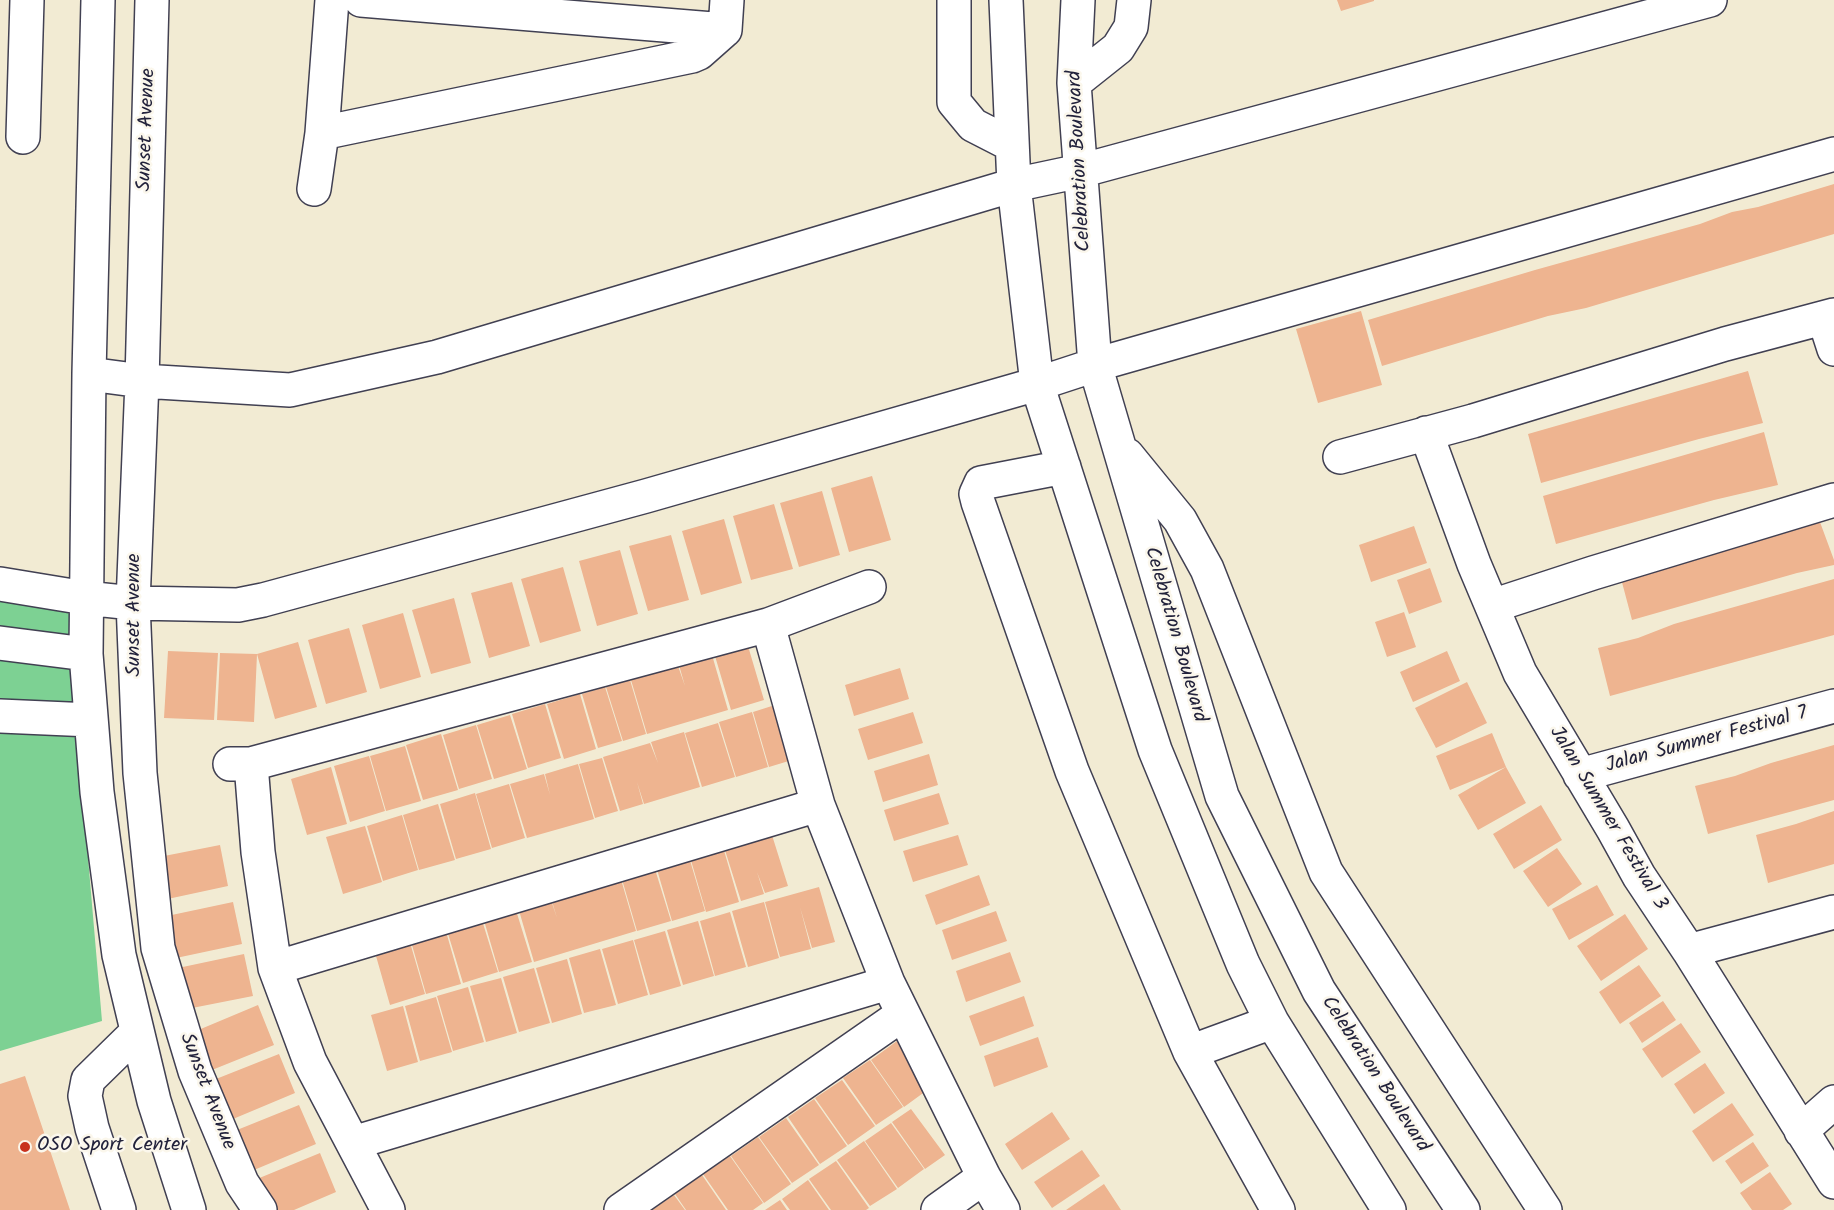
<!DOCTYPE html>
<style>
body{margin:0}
canvas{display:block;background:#f2ebd3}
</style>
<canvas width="1834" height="1210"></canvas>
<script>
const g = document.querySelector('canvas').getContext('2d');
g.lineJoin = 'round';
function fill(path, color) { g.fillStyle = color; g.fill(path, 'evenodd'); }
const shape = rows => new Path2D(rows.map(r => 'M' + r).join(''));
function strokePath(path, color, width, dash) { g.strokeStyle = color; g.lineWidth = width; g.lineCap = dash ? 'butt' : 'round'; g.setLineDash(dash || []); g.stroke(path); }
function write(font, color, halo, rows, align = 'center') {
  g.font = font + ' Kalam,sans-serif'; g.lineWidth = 5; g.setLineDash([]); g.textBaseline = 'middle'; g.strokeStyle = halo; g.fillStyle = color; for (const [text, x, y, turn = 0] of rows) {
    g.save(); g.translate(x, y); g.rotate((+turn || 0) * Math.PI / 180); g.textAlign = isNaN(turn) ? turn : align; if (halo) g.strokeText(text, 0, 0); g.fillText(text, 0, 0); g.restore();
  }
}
fill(shape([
 [0,589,79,602,75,706,102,1021,0,1051]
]), '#7dd193');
fill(shape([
 [1337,0,1374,0,1374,1,1341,11],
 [1834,184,1834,234,1586,308,1548,316,1382,366,1368,320,1535,270,1700,224,1732,212,1758,207],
 [1361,311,1382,385,1318,403,1296,329],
 [1748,371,1763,423,1699,439,1541,483,1528,434],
 [1764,432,1778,485,1714,500,1556,544,1543,496],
 [872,476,891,540,849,552,831,488],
 [822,491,840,555,799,567,780,503],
 [774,504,793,569,751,580,733,516],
 [1817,514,1834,560,1834,565,1797,573,1632,620,1619,571],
 [724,519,742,583,701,595,682,531],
 [1414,526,1427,563,1371,582,1359,545],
 [671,535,689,600,648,611,629,546],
 [620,550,638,614,597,626,579,561],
 [563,567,581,631,540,643,521,579],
 [1430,568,1442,602,1409,614,1397,580],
 [1834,579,1834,635,1610,696,1598,648,1638,638,1674,624,1752,602],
 [512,582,530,646,489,658,471,593],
 [454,598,471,663,431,674,412,610],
 [1404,612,1416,647,1387,657,1375,622],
 [403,613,421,677,380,689,362,625],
 [349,628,367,692,326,704,308,640],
 [298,642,317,707,275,719,257,654],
 [748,646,764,700,731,710,715,656],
 [168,651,218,653,214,720,164,718],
 [1447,651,1460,681,1413,702,1400,672],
 [220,653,257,654,254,722,217,720],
 [712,655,728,710,647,734,631,680,678,666,685,686,679,665],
 [900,668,909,699,854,716,845,685],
 [630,680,646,734,623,741,606,687],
 [1467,682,1487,723,1436,748,1415,708],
 [605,687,622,741,598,748,582,694],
 [580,694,596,749,564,759,547,704],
 [545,704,561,758,528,768,512,714],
 [775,705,792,760,769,767,753,712],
 [752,712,768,767,736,777,719,722],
 [913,712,923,743,868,760,858,729],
 [510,715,527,769,494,779,477,725],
 [718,723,735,777,702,787,685,733],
 [476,725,492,779,459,789,443,735],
 [684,732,700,787,644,804,637,782,643,804,620,811,603,757,650,743,658,763,651,742],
 [1492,733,1506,767,1526,803,1478,830,1458,795,1506,767,1450,790,1436,756],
 [441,734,458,790,423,800,406,745],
 [1834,745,1834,800,1708,834,1695,786,1735,776,1771,763],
 [405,746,421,801,386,811,370,756],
 [929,754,938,785,883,802,874,771],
 [369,756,385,811,350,822,334,766],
 [602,758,618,811,595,818,579,764],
 [578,764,594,819,527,838,510,784,544,774,550,795,545,774],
 [331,767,347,824,307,835,291,779],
 [509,784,525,838,492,848,476,794],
 [475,793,491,849,456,859,440,804],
 [939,793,949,824,894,841,884,810],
 [438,804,455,860,419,870,403,815],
 [1541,805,1562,840,1514,869,1493,834],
 [1834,811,1834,864,1768,883,1756,835,1796,824],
 [402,815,418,870,383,881,367,826],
 [365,826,382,882,343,894,326,837],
 [771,832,788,886,765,893,757,872,764,894,741,901,724,847],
 [958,835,968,865,913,882,903,851],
 [220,845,228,886,163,900,154,858],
 [723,847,739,902,706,912,690,857],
 [1557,848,1582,884,1548,907,1523,871],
 [689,857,705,911,672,921,656,866],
 [654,866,671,921,637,931,621,876],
 [979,875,990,905,936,925,925,895],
 [620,876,636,931,534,962,518,907,550,897,557,918,551,898],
 [1597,885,1614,915,1569,940,1552,909],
 [819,887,835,942,812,948,800,907,811,949,780,957,765,902],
 [233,902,242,944,176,958,167,916],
 [764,902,779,958,748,967,732,911],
 [515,907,532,962,499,972,483,917],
 [996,911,1007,941,952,960,942,930],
 [730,912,746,967,715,976,700,921],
 [1625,914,1648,949,1601,981,1577,946],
 [481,917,498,972,463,983,446,927],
 [698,921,714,976,683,985,667,930],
 [445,928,461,984,426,994,410,938],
 [665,931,681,986,650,995,634,940],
 [409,939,425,994,390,1005,374,949],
 [633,940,648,995,618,1004,602,949],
 [600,949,616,1005,584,1013,569,958],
 [1010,952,1021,982,966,1002,956,971],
 [244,954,253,996,187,1009,178,968],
 [567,959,582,1014,552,1023,536,968],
 [1639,965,1661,996,1620,1024,1599,992],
 [534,968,550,1023,519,1032,503,977],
 [501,978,517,1033,486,1042,470,986],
 [468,987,484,1042,453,1051,437,996],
 [1024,996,1034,1026,980,1046,969,1016],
 [436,997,452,1052,420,1061,405,1006],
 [1663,1001,1676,1020,1642,1043,1629,1023],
 [258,1005,274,1045,212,1070,196,1031],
 [403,1006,418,1062,387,1071,371,1015],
 [1681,1023,1701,1052,1662,1078,1642,1049],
 [1038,1037,1048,1067,994,1087,984,1056],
 [897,1041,930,1088,904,1107,871,1060],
 [279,1054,295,1093,233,1119,216,1079],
 [870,1060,903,1107,876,1125,843,1078],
 [1705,1063,1725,1093,1694,1114,1674,1084],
 [25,1076,70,1210,0,1210,0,1084],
 [842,1080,875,1126,848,1145,815,1098],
 [814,1099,847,1146,820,1164,788,1117],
 [1732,1103,1754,1135,1713,1162,1692,1131],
 [299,1105,316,1144,254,1170,237,1130],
 [911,1109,945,1155,925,1169,892,1122],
 [1052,1112,1070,1139,1022,1170,1005,1144],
 [786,1118,819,1165,792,1183,759,1137],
 [891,1123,924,1169,898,1188,865,1141],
 [758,1137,791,1184,764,1203,731,1156],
 [864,1141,897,1189,870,1206,837,1160],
 [1753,1142,1769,1166,1741,1184,1725,1161],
 [1082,1150,1100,1176,1052,1208,1034,1182],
 [320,1153,336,1192,294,1210,271,1210,257,1179],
 [730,1156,763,1203,753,1210,728,1210,703,1174],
 [836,1161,869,1208,866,1210,831,1210,809,1179],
 [1770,1172,1792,1204,1783,1210,1752,1210,1740,1193],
 [702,1175,726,1210,686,1210,675,1194],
 [808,1180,829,1210,790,1210,782,1199],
 [1104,1184,1121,1210,1066,1210],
 [674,1195,685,1210,652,1210],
 [780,1200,787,1210,765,1210]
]), '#eeb490');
const minor = shape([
 [98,0,89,374,86,654,97,792,119,955,154,1101,189,1210],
 [152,0,142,381,133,603,140,773,158,948,195,1071,242,1183,260,1210],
 [361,0,725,30],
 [954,0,954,102,973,125,1012,145],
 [1006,0,1014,185,1037,384,1155,750,1243,964,1272,1022,1389,1210],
 [1078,0,1074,83,1095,365,1222,796,1319,991,1463,1210],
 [725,30,727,0],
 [1074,83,1118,48,1131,27,1134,0],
 [322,133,692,56,699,53,725,30],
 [23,137,27,0],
 [314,189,322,133,332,0],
 [1824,318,1834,349],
 [89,374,142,381,290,390,437,357,1014,185,1080,171,1710,0],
 [1426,433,1474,564,1520,673,1613,829,1639,876,1689,951,1834,1182],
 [1127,455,1180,520,1207,569,1326,872,1545,1210],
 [1340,457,1473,421,1725,344,1834,315],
 [1064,467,981,483,976,494,978,502,1072,771,1190,1052,1278,1210],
 [0,584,85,598,133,603,238,605,263,600,646,496,1037,384,1095,365,1834,154],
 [1492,606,1593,573,1834,500],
 [768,625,818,805,888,983,984,1177,1003,1210],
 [0,643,86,654],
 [0,716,91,720],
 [230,764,251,764,768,625,869,587],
 [251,764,258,852,275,968,310,1062,388,1210],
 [1580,775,1834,706],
 [1689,951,1834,912],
 [275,968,818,805],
 [1190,1052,1272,1022],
 [1801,1131,1834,1102],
 [353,1143,888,983],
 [119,1210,92,1128,85,1096,88,1080,137,1032],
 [621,1210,903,1014],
 [938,1210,984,1177]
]);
strokePath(minor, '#414052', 36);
strokePath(minor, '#fff', 33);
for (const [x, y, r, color] of [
 [25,1147,6,"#c8321e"]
]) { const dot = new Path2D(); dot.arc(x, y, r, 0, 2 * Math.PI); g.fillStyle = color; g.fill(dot); strokePath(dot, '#fbf7ec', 2); }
write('20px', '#22223b', '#fbf7ec', [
 ["Sunset Avenue",148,130,-88],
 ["Celebration Boulevard",1081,161,-93],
 ["Sunset Avenue",136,615,-90],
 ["Celebration Boulevard",1174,635,74],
 ["Jalan Summer Festival 7",1707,741,-15],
 ["Jalan Summer Festival 3",1607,819,59],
 ["Celebration Boulevard",1374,1075,57],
 ["Sunset Avenue",206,1092,69]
]);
write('20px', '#22223b', '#fbf7ec', [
 ["OSO Sport Center",37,1147]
], 'left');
</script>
